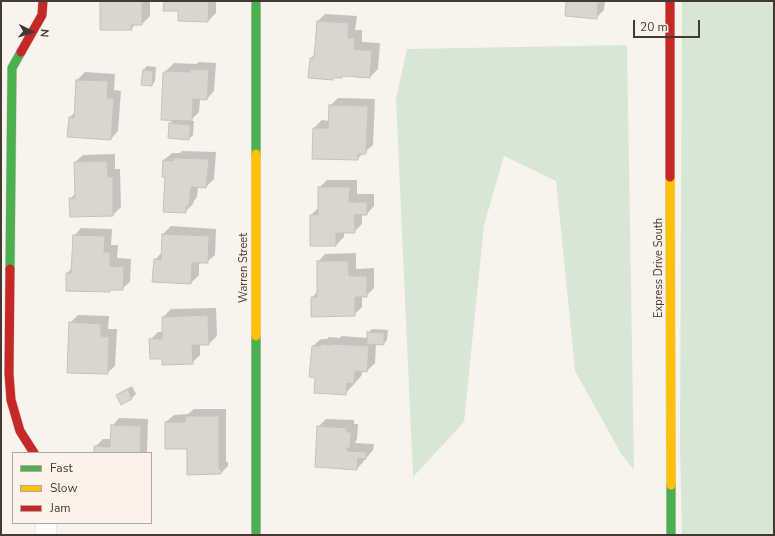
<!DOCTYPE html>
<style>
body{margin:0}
#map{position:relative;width:775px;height:536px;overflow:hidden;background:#f9f3ee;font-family:"Nunito Sans",sans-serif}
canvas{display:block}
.frame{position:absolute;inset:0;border:2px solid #413a35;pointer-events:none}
.legend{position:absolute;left:12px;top:452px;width:140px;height:72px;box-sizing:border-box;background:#fdf2ea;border:1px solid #b2a8a2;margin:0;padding:5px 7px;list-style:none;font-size:12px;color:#413a35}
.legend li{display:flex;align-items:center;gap:8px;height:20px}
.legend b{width:20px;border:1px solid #b2a8a2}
.north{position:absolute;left:12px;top:12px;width:40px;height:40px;-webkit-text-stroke:3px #fdf2ea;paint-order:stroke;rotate:95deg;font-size:11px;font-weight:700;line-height:16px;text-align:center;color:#413a35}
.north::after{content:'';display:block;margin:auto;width:14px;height:18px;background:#413a35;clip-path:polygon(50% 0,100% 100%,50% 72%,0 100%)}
.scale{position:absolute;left:633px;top:20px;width:67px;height:18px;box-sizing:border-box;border:2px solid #413a35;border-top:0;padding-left:5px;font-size:12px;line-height:14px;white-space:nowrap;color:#413a35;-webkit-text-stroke:3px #fdf2ea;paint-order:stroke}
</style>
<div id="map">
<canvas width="775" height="536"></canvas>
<div class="frame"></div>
<ul class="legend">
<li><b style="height:5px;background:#4caf50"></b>Fast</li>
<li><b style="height:5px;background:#ffc107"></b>Slow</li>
<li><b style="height:5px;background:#c62828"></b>Jam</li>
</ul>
<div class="north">N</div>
<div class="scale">20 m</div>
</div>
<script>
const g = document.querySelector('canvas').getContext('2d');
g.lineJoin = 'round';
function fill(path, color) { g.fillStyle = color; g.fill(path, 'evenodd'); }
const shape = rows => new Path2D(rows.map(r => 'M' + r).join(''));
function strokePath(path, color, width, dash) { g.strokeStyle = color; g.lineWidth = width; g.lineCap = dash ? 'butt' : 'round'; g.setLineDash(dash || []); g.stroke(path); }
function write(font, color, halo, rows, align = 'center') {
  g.font = font + ' "Nunito Sans",sans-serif'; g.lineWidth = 3.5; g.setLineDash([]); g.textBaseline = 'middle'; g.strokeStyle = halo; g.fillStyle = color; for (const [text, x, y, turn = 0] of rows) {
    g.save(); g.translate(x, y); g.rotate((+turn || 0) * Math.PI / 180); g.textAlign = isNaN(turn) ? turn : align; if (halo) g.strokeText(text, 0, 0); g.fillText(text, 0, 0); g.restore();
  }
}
fill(shape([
 [682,1,774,1,774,535,682,535,680,446],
 [627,45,634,470,622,455,575,371,556,181,504,156,484,225,464,422,413,477,396,99,407,49]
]), '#d8e6d4');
fill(shape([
 [101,1,150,1,150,16,142,24,136,24,131,29],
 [165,1,216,1,216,13,208,21,179,10],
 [567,1,605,1,604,10,596,18],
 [325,14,357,16,355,30,362,30,362,42,380,43,378,69,370,77,343,75,341,77,335,77,333,79,311,58,315,54,317,22],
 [199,62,216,63,214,91,207,99,200,99,199,112,190,121,194,121,193,135,189,139,170,123,174,119,164,73,174,63,196,64],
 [147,66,156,67,155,81,152,85,143,70],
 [85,72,115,74,114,90,121,91,118,131,111,139,70,117,75,112,77,80],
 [338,98,375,99,373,145,357,159,314,128,322,120,329,121,330,106],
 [182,151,216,152,214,179,206,187,198,186,197,197,194,201,193,204,185,212,166,176,164,160,172,153,180,153],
 [115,154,115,169,120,169,121,207,113,215,70,199,76,193,75,162,83,155],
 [327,180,357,180,357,194,374,194,374,206,367,214,362,214,362,224,354,232,344,232,344,237,336,245,311,215,319,207,319,188],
 [171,226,216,229,215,255,207,262,199,262,199,275,191,283,155,260,162,252,163,234],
 [81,228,112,229,111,245,118,245,117,258,131,259,130,282,122,289,112,289,110,291,67,273,72,268,74,236],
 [356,253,356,269,374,268,374,288,366,296,362,296,362,307,354,315,312,298,318,291,318,262,325,254],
 [216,308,217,336,209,344,200,344,200,355,192,363,163,358,150,340,158,332,163,332,163,317,171,309],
 [78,315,109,316,108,329,117,329,115,366,107,373,70,323],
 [372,329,388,330,387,340,383,344,376,344,375,363,367,371,362,370,362,375,345,394,316,377,313,346,321,339,327,339,329,337,340,338,341,336,368,338,368,333],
 [132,386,136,394,132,398,121,404,117,396,121,392],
 [194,409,226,409,226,462,228,462,228,466,221,473,188,448,166,422,174,415,188,414],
 [119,418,148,419,147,453,95,453,95,447,103,439,111,439,112,426],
 [326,419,354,420,354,424,358,424,357,439,355,443,374,444,373,450,357,469,318,427]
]), '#0003');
const building = shape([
 [100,1,142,1,142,25,131,25,132,30,100,30,100,1],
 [164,1,209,1,208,22,178,21,178,11,163,11,164,1],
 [566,1,598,1,597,19,565,16,566,1],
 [317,21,349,23,348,38,355,38,354,49,372,51,370,78,342,76,342,78,333,78,333,80,308,78,310,58,314,58,317,21],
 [190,69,209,70,207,100,193,99,192,121,161,120,163,73,165,73,165,71,190,72,190,69],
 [143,70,153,71,152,86,141,85,143,70],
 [76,80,108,81,107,98,114,98,111,140,67,137,69,117,74,118,76,80],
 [329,105,368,106,366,154,358,154,358,160,312,159,313,128,328,128,329,105],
 [169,123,191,125,189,140,168,138,169,123],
 [173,158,209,159,206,188,191,187,189,206,186,206,186,213,163,212,165,177,162,177,163,160,173,161,173,158],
 [107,161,108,177,113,177,113,216,70,217,69,198,75,198,74,162,107,161],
 [318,187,350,187,349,202,367,202,367,215,354,215,355,233,336,233,336,246,310,246,310,215,318,215,318,187],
 [162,234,209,236,208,263,192,263,191,284,152,282,154,259,161,260,162,234],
 [73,235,105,236,104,252,110,252,110,266,124,267,123,290,110,290,110,292,66,291,66,273,71,273,73,235],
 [317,261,348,261,349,276,367,276,367,297,355,297,355,316,311,317,311,297,317,297,317,261],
 [208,315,209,345,192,345,193,364,162,365,162,359,150,359,149,339,162,339,162,317,208,315],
 [69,322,101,324,101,336,109,337,108,374,67,373,69,322],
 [367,332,384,333,384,345,367,344,367,332],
 [320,344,332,345,333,344,369,346,367,372,355,371,354,384,347,383,346,395,314,393,315,378,309,377,312,346,321,346,320,344],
 [128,389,132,399,121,405,116,395,128,389],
 [185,416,219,416,219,469,221,469,221,474,187,475,187,449,165,449,165,422,185,422,185,416],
 [111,425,141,426,140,453,94,453,94,446,110,447,111,425],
 [317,426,347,428,346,432,351,432,350,448,347,448,348,451,366,452,366,459,358,458,357,470,315,467,317,426]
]);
fill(building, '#dad5cf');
strokePath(building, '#c6c1bc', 1);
const street = shape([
 [46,535,46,523]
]);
const fast = shape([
 [256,1,256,154],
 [10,269,12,68,21,52],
 [256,336,256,535],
 [671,485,671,535]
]);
const slow = shape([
 [256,154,256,336],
 [670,177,671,485]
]);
const jam = shape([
 [670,1,670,177],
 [21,52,42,15,43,1],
 [10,269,9,374,11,400,20,431,34,453]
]);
strokePath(street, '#d5cfca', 22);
strokePath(fast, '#d5cfca', 10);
strokePath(slow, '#d5cfca', 10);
strokePath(jam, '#d5cfca', 10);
strokePath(street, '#fefdfc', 21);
strokePath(fast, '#4caf50', 9);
strokePath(slow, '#ffc107', 9);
strokePath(jam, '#c62828', 9);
write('11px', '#413a35', '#fdf2ea', [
 ["Warren Street",244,268,-90],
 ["Express Drive South",659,268,-90]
]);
</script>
